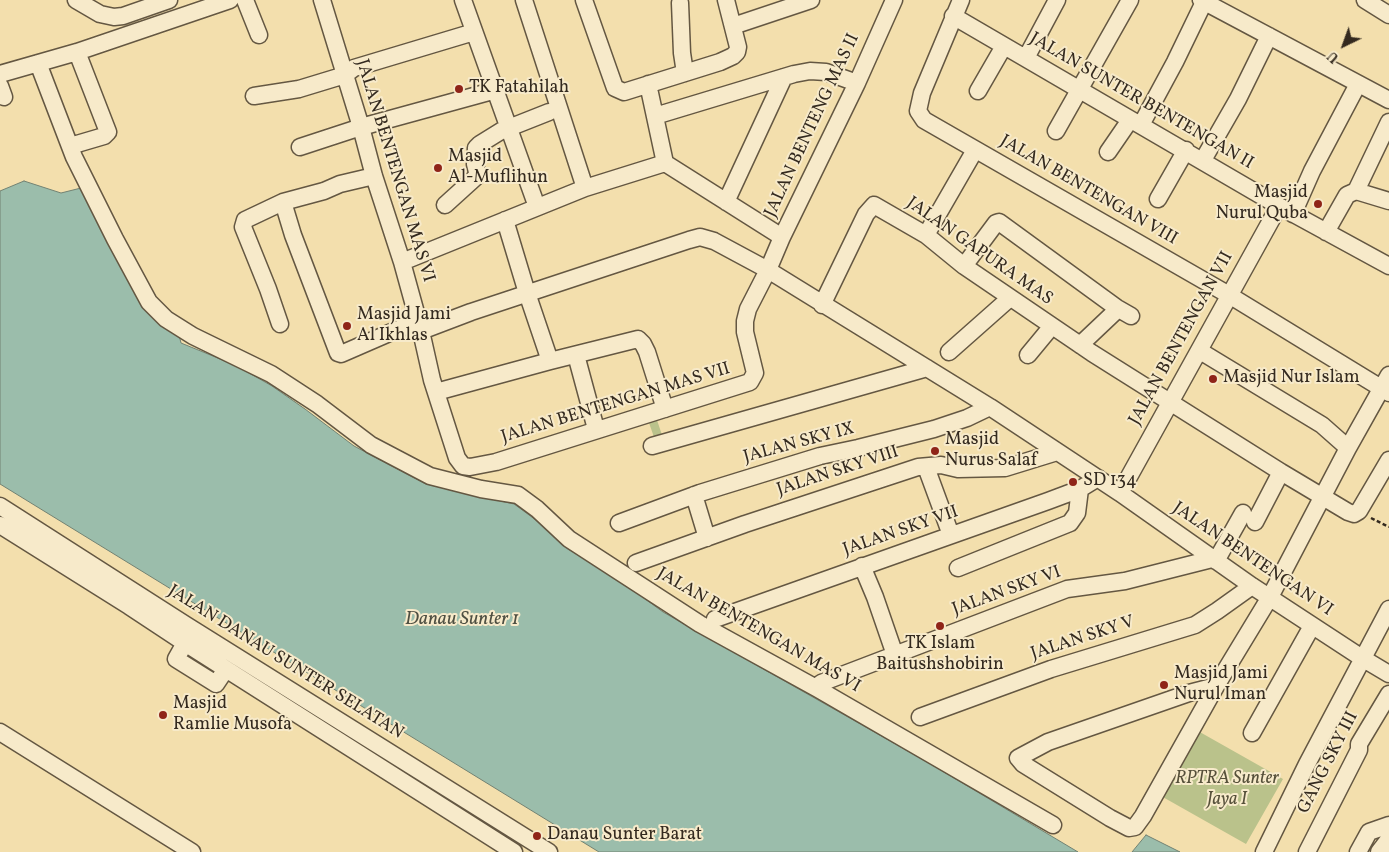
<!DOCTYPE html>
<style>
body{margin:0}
#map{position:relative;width:1389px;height:852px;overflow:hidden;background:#f3dfad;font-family:Vollkorn,serif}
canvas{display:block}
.north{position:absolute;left:1319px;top:20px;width:50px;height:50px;-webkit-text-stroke:4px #f7eaca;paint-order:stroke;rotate:222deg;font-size:14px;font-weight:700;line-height:20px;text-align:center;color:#342a1f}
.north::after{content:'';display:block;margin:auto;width:18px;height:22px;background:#342a1f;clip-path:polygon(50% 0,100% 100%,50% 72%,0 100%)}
</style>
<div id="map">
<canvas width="1389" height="852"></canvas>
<div class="north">U</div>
</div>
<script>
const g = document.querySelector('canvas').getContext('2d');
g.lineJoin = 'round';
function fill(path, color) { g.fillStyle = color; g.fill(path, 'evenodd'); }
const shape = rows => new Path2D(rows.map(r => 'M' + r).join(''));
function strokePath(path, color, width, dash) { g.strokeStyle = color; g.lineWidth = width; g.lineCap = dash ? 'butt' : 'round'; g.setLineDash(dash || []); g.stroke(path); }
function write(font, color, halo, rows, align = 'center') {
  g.font = font + ' Vollkorn,serif'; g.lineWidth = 4; g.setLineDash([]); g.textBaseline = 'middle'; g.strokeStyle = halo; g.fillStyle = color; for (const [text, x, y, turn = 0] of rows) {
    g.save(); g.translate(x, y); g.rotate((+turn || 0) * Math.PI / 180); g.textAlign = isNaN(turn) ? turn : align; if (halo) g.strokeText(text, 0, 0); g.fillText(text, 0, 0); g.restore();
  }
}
fill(shape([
 [656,417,663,438,655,440,648,420],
 [1198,731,1283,779,1246,844,1161,796]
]), '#bac28b');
const water = shape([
 [24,181,61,193,81,188,178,331,181,343,235,365,272,386,305,409,354,446,426,484,514,504,540,523,568,549,606,570,663,612,929,763,1078,852,599,852,0,484,0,191,24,181],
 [1146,835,1180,852,1132,852,1146,835]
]);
fill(water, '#9bbdab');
strokePath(water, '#728273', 1);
const minor = shape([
 [76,0,100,14,114,17,123,16,169,0],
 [245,0,259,35],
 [322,0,361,127,374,176,402,262,421,331,432,380,457,458,463,466,470,467,496,462,750,382,755,373,745,332,745,321,748,309,768,270,782,237,857,83,894,0],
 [463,0,537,207],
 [524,0,585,188],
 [584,0,615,88,624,92,720,62,733,56,737,52,738,47,726,0],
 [961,0,922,93,918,111,924,120,1229,295,1389,393],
 [1201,0,1389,100],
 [1365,0,1389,15],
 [680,3,682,53,685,73],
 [953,16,1279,206,1389,266],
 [733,26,811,0],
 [1026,58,1057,0],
 [38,63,74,157,115,239,149,302,166,319,193,336,271,374,317,404,371,445,430,476,481,489,518,495,537,509,569,539,700,624,818,689,1053,825],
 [0,74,77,52,230,0],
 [648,84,665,163],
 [0,86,4,97],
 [978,91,1004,46],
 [254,96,299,89,345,75,354,68,474,32],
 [655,116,794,74,810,71,826,72,857,83],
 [1141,125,1175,62,1205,0],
 [1056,131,1130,0],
 [70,146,104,136,108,132,77,52],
 [300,147,361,127,496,90],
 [1108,152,1130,120],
 [1203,160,1238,99,1269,36],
 [1356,191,1389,201],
 [1158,199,1186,150],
 [283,202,293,235,338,353,341,354,417,321],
 [726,202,784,77],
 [445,205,477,176,477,172,475,164,476,148,480,144,501,131,549,112],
 [1293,214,1312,171,1358,84],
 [505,220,527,293,550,361],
 [1326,232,1347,195,1356,191,1389,122],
 [926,235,975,150],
 [402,262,585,188,665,163,782,237],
 [964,266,996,223,999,222,1117,308,1131,316],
 [822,305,866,214,874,205,926,235,964,266,1092,353,1281,472,1348,512,1354,514,1359,511,1389,460],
 [280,324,268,289,243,227,245,220,283,202,324,191,340,184,374,176],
 [421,331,471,312,689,240,700,237,714,241,768,270,990,407,1120,493,1252,586,1362,658,1389,674],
 [1080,345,1118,309],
 [1200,351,1322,425,1348,448],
 [949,352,1010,298],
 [576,355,596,429],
 [1028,355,1052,326],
 [436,392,550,361,638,339,643,344,647,352,665,409],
 [652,446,927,368],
 [926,467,951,535],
 [1120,493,1279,206],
 [694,495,707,538],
 [0,506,186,625,549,852],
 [1255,522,1281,472],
 [619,523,700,493,820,456,858,448,934,429,967,418,990,407],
 [0,525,129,606,185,643,514,852],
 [1216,561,1243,513],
 [636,563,745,524,918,467,941,465,958,469,1005,468,1057,452],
 [862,566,875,597,895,655],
 [958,568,1070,523,1077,513,1080,489],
 [715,619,1048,501,1080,489,1098,478],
 [185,643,176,659,216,684,226,669],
 [821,683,1067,589,1125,581,1212,559],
 [1216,686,1189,693,1048,742,1018,758,1023,764,1110,818,1129,828,1135,827,1143,816,1216,686,1270,597,1348,448,1389,375],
 [920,717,1051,669,1195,625,1217,611,1252,586],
 [0,732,192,852],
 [1252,733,1312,626],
 [1264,852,1307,764,1389,609],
 [1307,852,1359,750,1359,744,1389,694],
 [1358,852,1369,832,1389,825],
 [1379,852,1389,839]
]);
strokePath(minor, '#645742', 19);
strokePath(shape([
 [1371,518,1389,527]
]), '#342a1f', 2.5, [4, 2.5]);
strokePath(minor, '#f7eaca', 16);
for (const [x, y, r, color] of [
 [459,89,5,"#8f2418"],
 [438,168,5,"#8f2418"],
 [1318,204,5,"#8f2418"],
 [347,326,5,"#8f2418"],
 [1213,379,5,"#8f2418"],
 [935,451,5,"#8f2418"],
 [1073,482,5,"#8f2418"],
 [940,626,5,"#8f2418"],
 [1164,685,5,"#8f2418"],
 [163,715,5,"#8f2418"],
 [537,836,5,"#8f2418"]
]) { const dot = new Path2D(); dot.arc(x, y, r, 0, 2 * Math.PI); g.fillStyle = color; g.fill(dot); strokePath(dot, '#f7eaca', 2); }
write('18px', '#342a1f', '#f7eaca', [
 ["TK Fatahilah",469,89],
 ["Masjid",448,158],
 ["Al-Muflihun",448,179],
 ["Masjid",1308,194,"right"],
 ["Nurul Quba",1308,215,"right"],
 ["Masjid Jami",357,316],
 ["Al Ikhlas",357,337],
 ["Masjid Nur Islam",1223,379],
 ["Masjid",945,441],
 ["Nurus Salaf",945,462],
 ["SD 134",1083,482],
 ["TK Islam",940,645,"center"],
 ["Baitushshobirin",940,666,"center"],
 ["Masjid Jami",1174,675],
 ["Nurul Iman",1174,696],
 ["Masjid",173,705],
 ["Ramlie Musofa",173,726],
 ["Danau Sunter Barat",547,836]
], 'left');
write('18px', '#342a1f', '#f7eaca', [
 ["JALAN SUNTER BENTENGAN II",1141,102,30],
 ["JALAN BENTENG MAS II",813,126,-65],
 ["JALAN BENTENGAN MAS VI",394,171,73],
 ["JALAN BENTENGAN VIII",1088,191,30],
 ["JALAN GAPURA MAS",979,252,35],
 ["JALAN BENTENGAN VII",1182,339,-61],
 ["JALAN BENTENGAN MAS VII",616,404,-17],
 ["JALAN SKY IX",799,444,-15],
 ["JALAN SKY VIII",838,472,-18],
 ["JALAN SKY VII",901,532,-19],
 ["JALAN BENTENGAN VI",1252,560,34],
 ["JALAN SKY VI",1007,592,-20],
 ["JALAN BENTENGAN MAS VI",758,631,30],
 ["JALAN SKY V",1083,639,-18],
 ["JALAN DANAU SUNTER SELATAN",285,663,32],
 ["GANG SKY III",1329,763,-63]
]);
write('italic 18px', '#56503a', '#f7eaca', [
 ["RPTRA Sunter",1227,780],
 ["Jaya I",1227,801]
]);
write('italic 19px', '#4e4f42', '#f7eaca', [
 ["Danau Sunter 1",462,621]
]);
</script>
